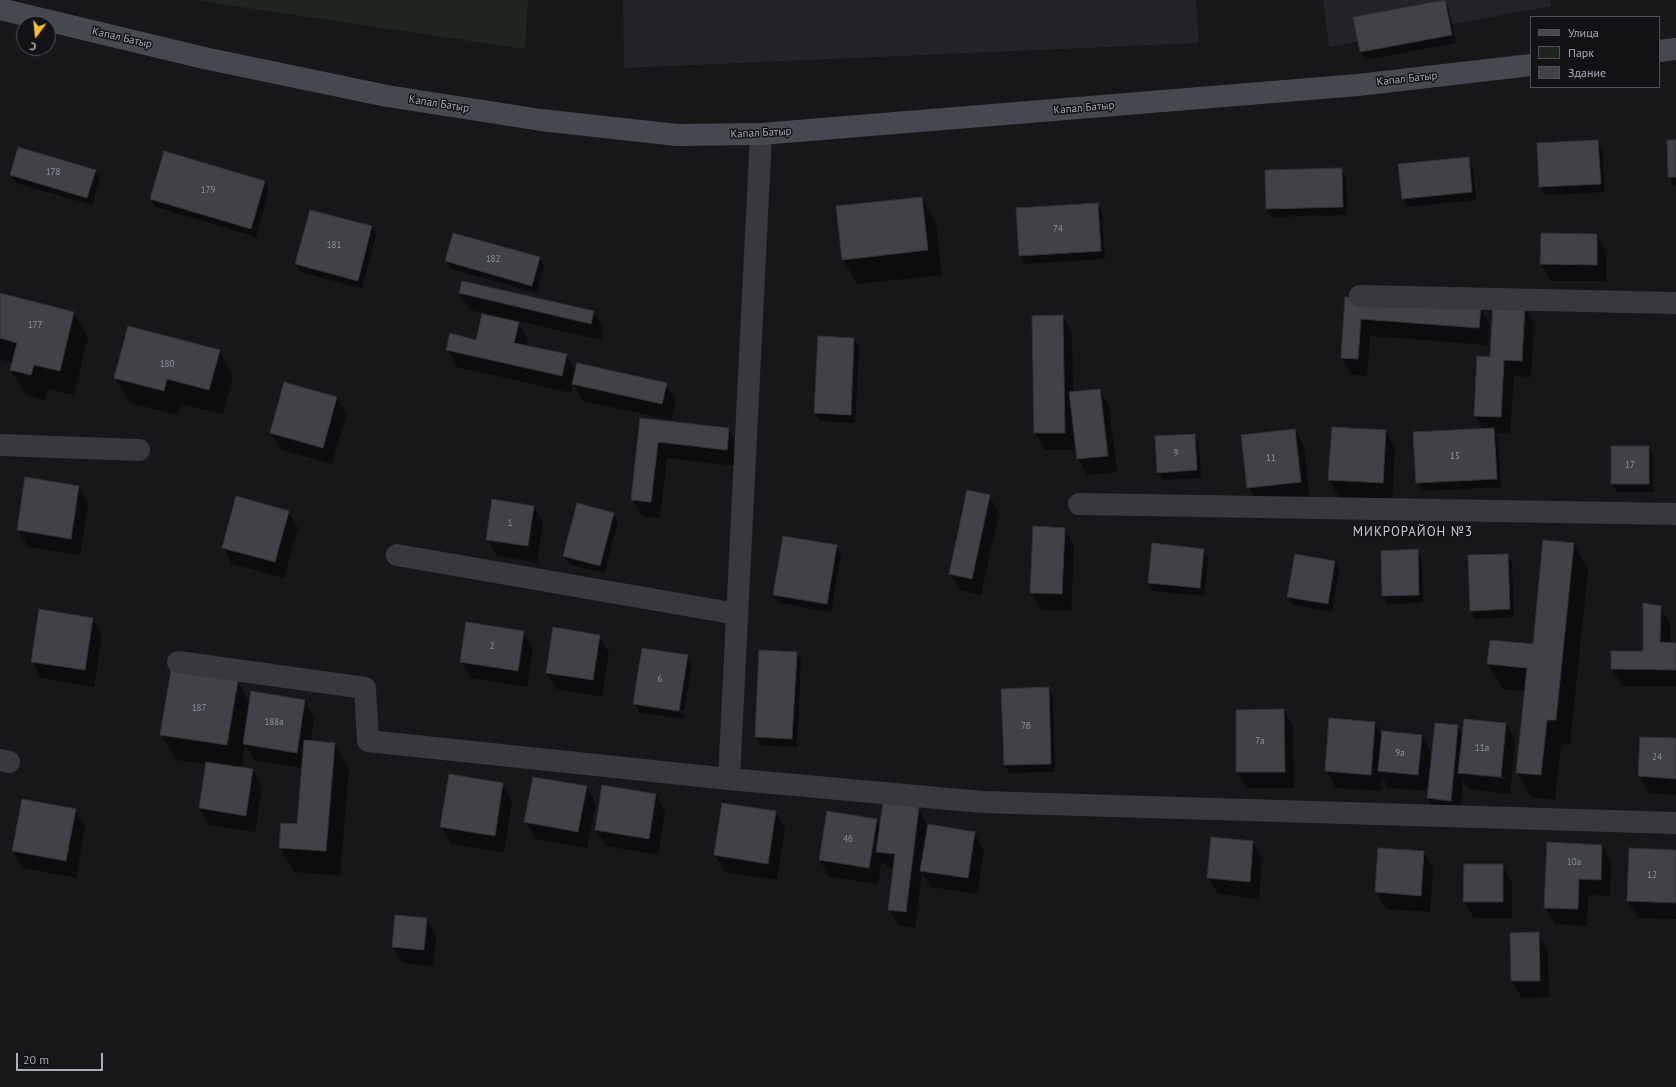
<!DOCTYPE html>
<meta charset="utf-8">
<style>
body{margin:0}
#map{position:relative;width:1676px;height:1087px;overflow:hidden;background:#17171a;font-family:"PT Sans",sans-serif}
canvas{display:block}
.legend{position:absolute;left:1530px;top:16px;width:130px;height:72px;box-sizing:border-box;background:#121215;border:1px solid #4e5057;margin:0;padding:5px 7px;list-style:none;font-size:12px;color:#a8adbb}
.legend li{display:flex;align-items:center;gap:8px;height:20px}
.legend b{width:20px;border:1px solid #4e5057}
.north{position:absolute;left:16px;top:16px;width:40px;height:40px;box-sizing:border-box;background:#121215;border:1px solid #4e5057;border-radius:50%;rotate:195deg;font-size:11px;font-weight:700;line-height:16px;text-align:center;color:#a8adbb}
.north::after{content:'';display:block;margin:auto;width:14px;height:18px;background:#ffc02a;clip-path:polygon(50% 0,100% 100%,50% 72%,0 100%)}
.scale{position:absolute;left:16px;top:1053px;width:87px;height:18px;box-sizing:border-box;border:2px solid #a8adbb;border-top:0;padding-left:5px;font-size:12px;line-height:14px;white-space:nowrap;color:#a8adbb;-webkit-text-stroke:3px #121215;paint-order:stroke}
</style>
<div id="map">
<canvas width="1676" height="1087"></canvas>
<ul class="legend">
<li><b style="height:5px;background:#46484f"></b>Улица</li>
<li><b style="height:11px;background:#1d251e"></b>Парк</li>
<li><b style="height:11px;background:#414247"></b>Здание</li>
</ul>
<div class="north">С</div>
<div class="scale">20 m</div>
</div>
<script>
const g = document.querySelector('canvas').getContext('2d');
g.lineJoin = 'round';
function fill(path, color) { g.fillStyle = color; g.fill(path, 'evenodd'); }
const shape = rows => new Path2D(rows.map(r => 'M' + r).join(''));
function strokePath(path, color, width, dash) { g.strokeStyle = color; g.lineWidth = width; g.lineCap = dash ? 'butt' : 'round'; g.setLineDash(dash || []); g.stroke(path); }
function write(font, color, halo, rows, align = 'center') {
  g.font = font + ' "PT Sans",sans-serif'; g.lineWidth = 3; g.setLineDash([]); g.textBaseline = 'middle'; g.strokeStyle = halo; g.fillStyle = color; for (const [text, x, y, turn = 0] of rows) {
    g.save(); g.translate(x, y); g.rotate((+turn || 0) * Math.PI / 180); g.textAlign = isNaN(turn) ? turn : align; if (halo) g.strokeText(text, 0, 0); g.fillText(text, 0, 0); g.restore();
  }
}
fill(shape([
 [623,0,1196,0,1199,43,624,68],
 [1323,0,1550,0,1551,6,1329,47]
]), '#232327');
fill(shape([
 [194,0,528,0,525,49]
]), '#1d251e');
fill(shape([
 [1445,1,1449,9,1456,43,1365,60,1361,52],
 [1598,141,1602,149,1605,192,1545,195,1540,187],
 [1668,141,1676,141,1676,185,1674,185,1669,177],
 [1468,158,1473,167,1476,200,1407,207,1403,199,1399,165],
 [1341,169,1346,177,1347,215,1271,217,1267,209],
 [95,171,100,179,92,205,16,183,11,175],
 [265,182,269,190,256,237,156,207,151,199],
 [922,199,936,223,942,275,857,284,843,259],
 [1097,204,1102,212,1105,259,1025,264,1020,256],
 [372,227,376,235,362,289,301,272,296,264],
 [1542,234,1596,235,1606,251,1606,281,1551,281,1541,264],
 [540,258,544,266,537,293,451,269,446,261],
 [460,293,594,312,603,329,601,340,470,310],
 [0,294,74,313,88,337,74,395,48,389,45,400,26,395,11,370,13,363,0,359],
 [1346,298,1480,308,1490,324,1488,345,1370,336,1367,376,1351,375,1342,358],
 [1524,306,1534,323,1531,377,1514,376,1510,434,1496,433,1498,437,1501,487,1422,491,1417,483,1414,433,1483,429,1475,416,1491,358],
 [1063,316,1072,333,1073,392,1100,390,1109,406,1117,472,1087,475,1078,459,1076,439,1074,439,1074,450,1045,450,1035,433],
 [518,323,528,340,526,346,566,355,576,372,666,384,676,400,671,420,583,401,573,383,571,393,457,367,447,350,450,335,477,341],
 [854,339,859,347,855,423,820,421,815,413],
 [219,351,233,376,223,414,181,404,178,415,130,403,115,378],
 [336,397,346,414,332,464,281,450,271,433],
 [641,419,728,429,738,446,736,466,667,458,660,518,642,516,632,499],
 [1295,430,1304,447,1310,498,1258,504,1248,487],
 [1386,431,1395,448,1392,500,1339,497,1329,480],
 [1194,435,1199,443,1201,478,1162,480,1158,472],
 [1648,447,1653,456,1653,492,1617,492,1612,484],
 [79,487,88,504,80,555,28,547,18,530],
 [989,496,999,512,981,595,960,590,950,574],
 [534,507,543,523,537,563,497,556,487,539],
 [288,512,298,528,284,578,232,564,223,547],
 [613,514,618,522,604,573,569,564,564,556],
 [1065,529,1074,546,1071,611,1041,610,1031,593],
 [1574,544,1588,569,1570,745,1561,744,1555,800,1531,797,1517,772,1525,691,1503,689,1488,664,1533,645],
 [836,546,841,554,831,612,779,603,774,595],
 [1203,549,1208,558,1204,596,1153,591,1149,583],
 [1417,550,1422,559,1423,603,1388,604,1383,596],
 [1507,555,1512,563,1514,617,1475,619,1471,610],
 [1335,562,1339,570,1332,612,1293,605,1288,597],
 [1660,607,1670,623,1670,644,1676,644,1676,686,1622,686,1612,669,1644,652],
 [93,619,102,635,94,687,41,678,32,662],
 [523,632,533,649,527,687,471,678,461,662],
 [599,636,609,653,602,697,557,689,547,673],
 [796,653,801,661,797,747,761,745,756,737],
 [687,656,692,664,683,719,639,712,634,703],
 [638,703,684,711,684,713,638,705],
 [237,681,250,704,305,701,314,718,311,742,334,744,349,769,340,876,294,872,280,847,298,825,303,768,254,760,245,745,241,768,253,770,262,787,255,832,209,825,200,808,206,764,176,760,161,735],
 [1048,688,1053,696,1055,772,1009,773,1005,765],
 [1284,710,1293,727,1294,788,1247,788,1237,772],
 [1330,719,1375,723,1382,736,1422,736,1433,755,1457,726,1463,736,1506,724,1515,740,1510,794,1469,789,1463,780,1460,817,1438,815,1428,798,1429,791,1388,788,1382,776,1381,791,1336,788,1326,771],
 [1469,773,1506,777,1506,779,1469,775],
 [1641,738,1676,739,1676,795,1649,793,1639,776],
 [502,784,512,801,504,852,451,844,442,827],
 [586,787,596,804,587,848,535,839,526,822],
 [656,795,665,811,658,855,606,846,596,829],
 [723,804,776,812,785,829,777,880,725,872,715,855],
 [918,808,928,825,974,833,984,850,977,894,931,887,922,872,915,928,899,926,889,909,894,869,887,868,882,860,878,884,829,877,820,860,876,820,880,827],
 [75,810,85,827,76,878,23,868,13,851],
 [1253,842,1262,859,1259,899,1218,894,1208,878],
 [1602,846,1611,862,1610,896,1588,895,1587,926,1555,924,1546,908],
 [1379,849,1424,852,1433,868,1430,912,1386,909,1376,892],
 [1676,851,1676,919,1638,918,1628,901],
 [1502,865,1512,882,1512,918,1474,918,1464,901],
 [427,919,436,936,433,966,402,963,393,946],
 [1538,933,1548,950,1549,997,1522,998,1512,981]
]), '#0007');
const building = shape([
 [1445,0,1452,35,1360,52,1353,17,1445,0],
 [1598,140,1601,184,1539,187,1537,143,1598,140],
 [1667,140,1676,140,1676,177,1668,177,1667,140],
 [18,147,96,170,87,198,10,175,18,147],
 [164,151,265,181,251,229,150,199,164,151],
 [1469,157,1472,192,1402,199,1398,164,1469,157],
 [1342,168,1343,207,1266,209,1265,170,1342,168],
 [922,197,928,250,842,260,836,206,922,197],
 [1098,203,1101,251,1019,256,1016,208,1098,203],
 [310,210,372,226,358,281,295,264,310,210],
 [453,233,540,257,532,286,445,261,453,233],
 [1541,233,1597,234,1597,265,1540,264,1541,233],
 [462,281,594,311,591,324,459,293,462,281],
 [0,293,74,312,60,371,34,365,31,375,10,370,17,343,0,338,0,293],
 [1345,297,1481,307,1479,328,1361,319,1358,359,1341,358,1345,297],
 [1493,304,1525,306,1522,361,1504,360,1501,417,1474,416,1477,356,1490,357,1493,304],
 [482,314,519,322,514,343,567,354,562,376,446,350,450,333,476,340,482,314],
 [1063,315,1065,433,1034,433,1032,316,1063,315],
 [128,326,220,350,209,390,167,379,164,391,114,378,128,326],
 [818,336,854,338,851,415,814,413,818,336],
 [577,363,667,383,662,404,572,384,577,363],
 [284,382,337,397,323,448,270,433,284,382],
 [1100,389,1108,456,1077,459,1069,392,1100,389],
 [640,418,729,428,727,450,658,442,651,502,631,500,640,418],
 [1332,427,1386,430,1383,483,1328,480,1332,427],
 [1494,428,1497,479,1416,483,1413,432,1494,428],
 [1295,429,1301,482,1247,488,1241,435,1295,429],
 [1195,434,1197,470,1157,473,1155,436,1195,434],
 [1611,446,1649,446,1649,484,1611,484,1611,446],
 [25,477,79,486,71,539,17,530,25,477],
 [967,490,990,495,972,579,949,574,967,490],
 [236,496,289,511,275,562,222,548,236,496],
 [492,499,534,506,528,546,486,540,492,499],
 [577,503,614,513,600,566,563,556,577,503],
 [1033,526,1065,528,1062,594,1030,593,1033,526],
 [783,536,837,545,827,604,773,595,783,536],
 [1543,540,1574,543,1556,720,1547,720,1541,775,1516,773,1527,668,1487,664,1490,640,1533,644,1543,540],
 [1152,543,1204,549,1200,588,1148,583,1152,543],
 [1418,549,1419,595,1382,596,1381,551,1418,549],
 [1295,554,1335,561,1328,604,1287,597,1295,554],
 [1508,554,1510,609,1470,611,1468,555,1508,554],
 [1643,603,1661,606,1660,642,1676,643,1676,670,1611,669,1611,651,1643,651,1643,603],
 [39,609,93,618,85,670,31,662,39,609],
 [466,622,524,631,518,671,460,662,466,622],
 [553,627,600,635,593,680,546,673,553,627],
 [642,648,688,655,679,711,633,704,642,648],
 [759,650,797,652,792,739,755,737,759,650],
 [171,670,238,680,227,745,160,735,171,670],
 [1049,687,1051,764,1004,765,1001,689,1049,687],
 [251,691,305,700,297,753,243,744,251,691],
 [1284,709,1285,772,1236,772,1236,710,1284,709],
 [1329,718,1375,722,1371,775,1325,771,1329,718],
 [1464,719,1506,723,1501,777,1458,773,1464,719],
 [1435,723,1458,725,1451,801,1427,798,1435,723],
 [1382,731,1422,735,1418,775,1378,771,1382,731],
 [1640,737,1676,738,1676,779,1638,776,1640,737],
 [304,740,335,743,326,851,279,848,281,823,297,824,304,740],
 [206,762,253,769,246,816,199,808,206,762],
 [449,774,503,783,495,836,440,827,449,774],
 [533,777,587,786,578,832,524,822,533,777],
 [602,785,656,794,649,839,595,830,602,785],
 [22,799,76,809,66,861,12,851,22,799],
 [722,803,776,811,768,864,714,855,722,803],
 [883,803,919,807,906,912,888,910,895,854,876,852,883,803],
 [827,811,877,819,869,868,819,860,827,811],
 [928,824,975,832,968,878,920,871,928,824],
 [1211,837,1253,841,1250,882,1207,878,1211,837],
 [1547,842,1602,845,1601,880,1579,879,1578,909,1544,908,1547,842],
 [1378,848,1424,851,1421,896,1375,892,1378,848],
 [1629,848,1676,850,1676,903,1627,901,1629,848],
 [1464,864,1503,864,1503,902,1463,902,1464,864],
 [395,915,427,918,424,950,392,947,395,915],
 [1539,932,1540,981,1511,981,1510,933,1539,932]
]);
fill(building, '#414247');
strokePath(building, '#313136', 1);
strokePath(shape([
 [1360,296,1676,303],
 [0,445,139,450],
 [1079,504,1676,514],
 [397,555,737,614],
 [178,662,365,688,368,741,729,779,982,802,1676,823],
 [0,760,9,762],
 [729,779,761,134]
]), '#38393f', 22);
strokePath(shape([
 [0,9,204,58,387,96,541,120,677,135,761,134,1358,85,1531,65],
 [1659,51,1676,49]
]), '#46484f', 22);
write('9px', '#8e929e', null, [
 ["178",53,172],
 ["179",208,190],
 ["74",1058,229],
 ["181",334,245],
 ["182",493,259],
 ["177",35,325],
 ["180",167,364],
 ["9",1176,453],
 ["15",1455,456],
 ["11",1271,458],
 ["17",1630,465],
 ["1",510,523],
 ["2",492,646],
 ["6",660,679],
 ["187",199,708],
 ["188а",274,722],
 ["7б",1026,726],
 ["7а",1260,741],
 ["11а",1482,748],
 ["9а",1400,753],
 ["24",1657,757],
 ["4б",848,839],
 ["10а",1574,862],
 ["12",1652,875]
]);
write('11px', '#a8adbb', '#121215', [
 ["Капал Батыр",122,38,13],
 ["Капал Батыр",1407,79,-6],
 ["Капал Батыр",439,104,9],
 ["Капал Батыр",1084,108,-5],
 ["Капал Батыр",761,133,-3]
]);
g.letterSpacing = '1px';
write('13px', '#cacdd6', '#121215', [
 ["МИКРОРАЙОН №3",1413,532]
]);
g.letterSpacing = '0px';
</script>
